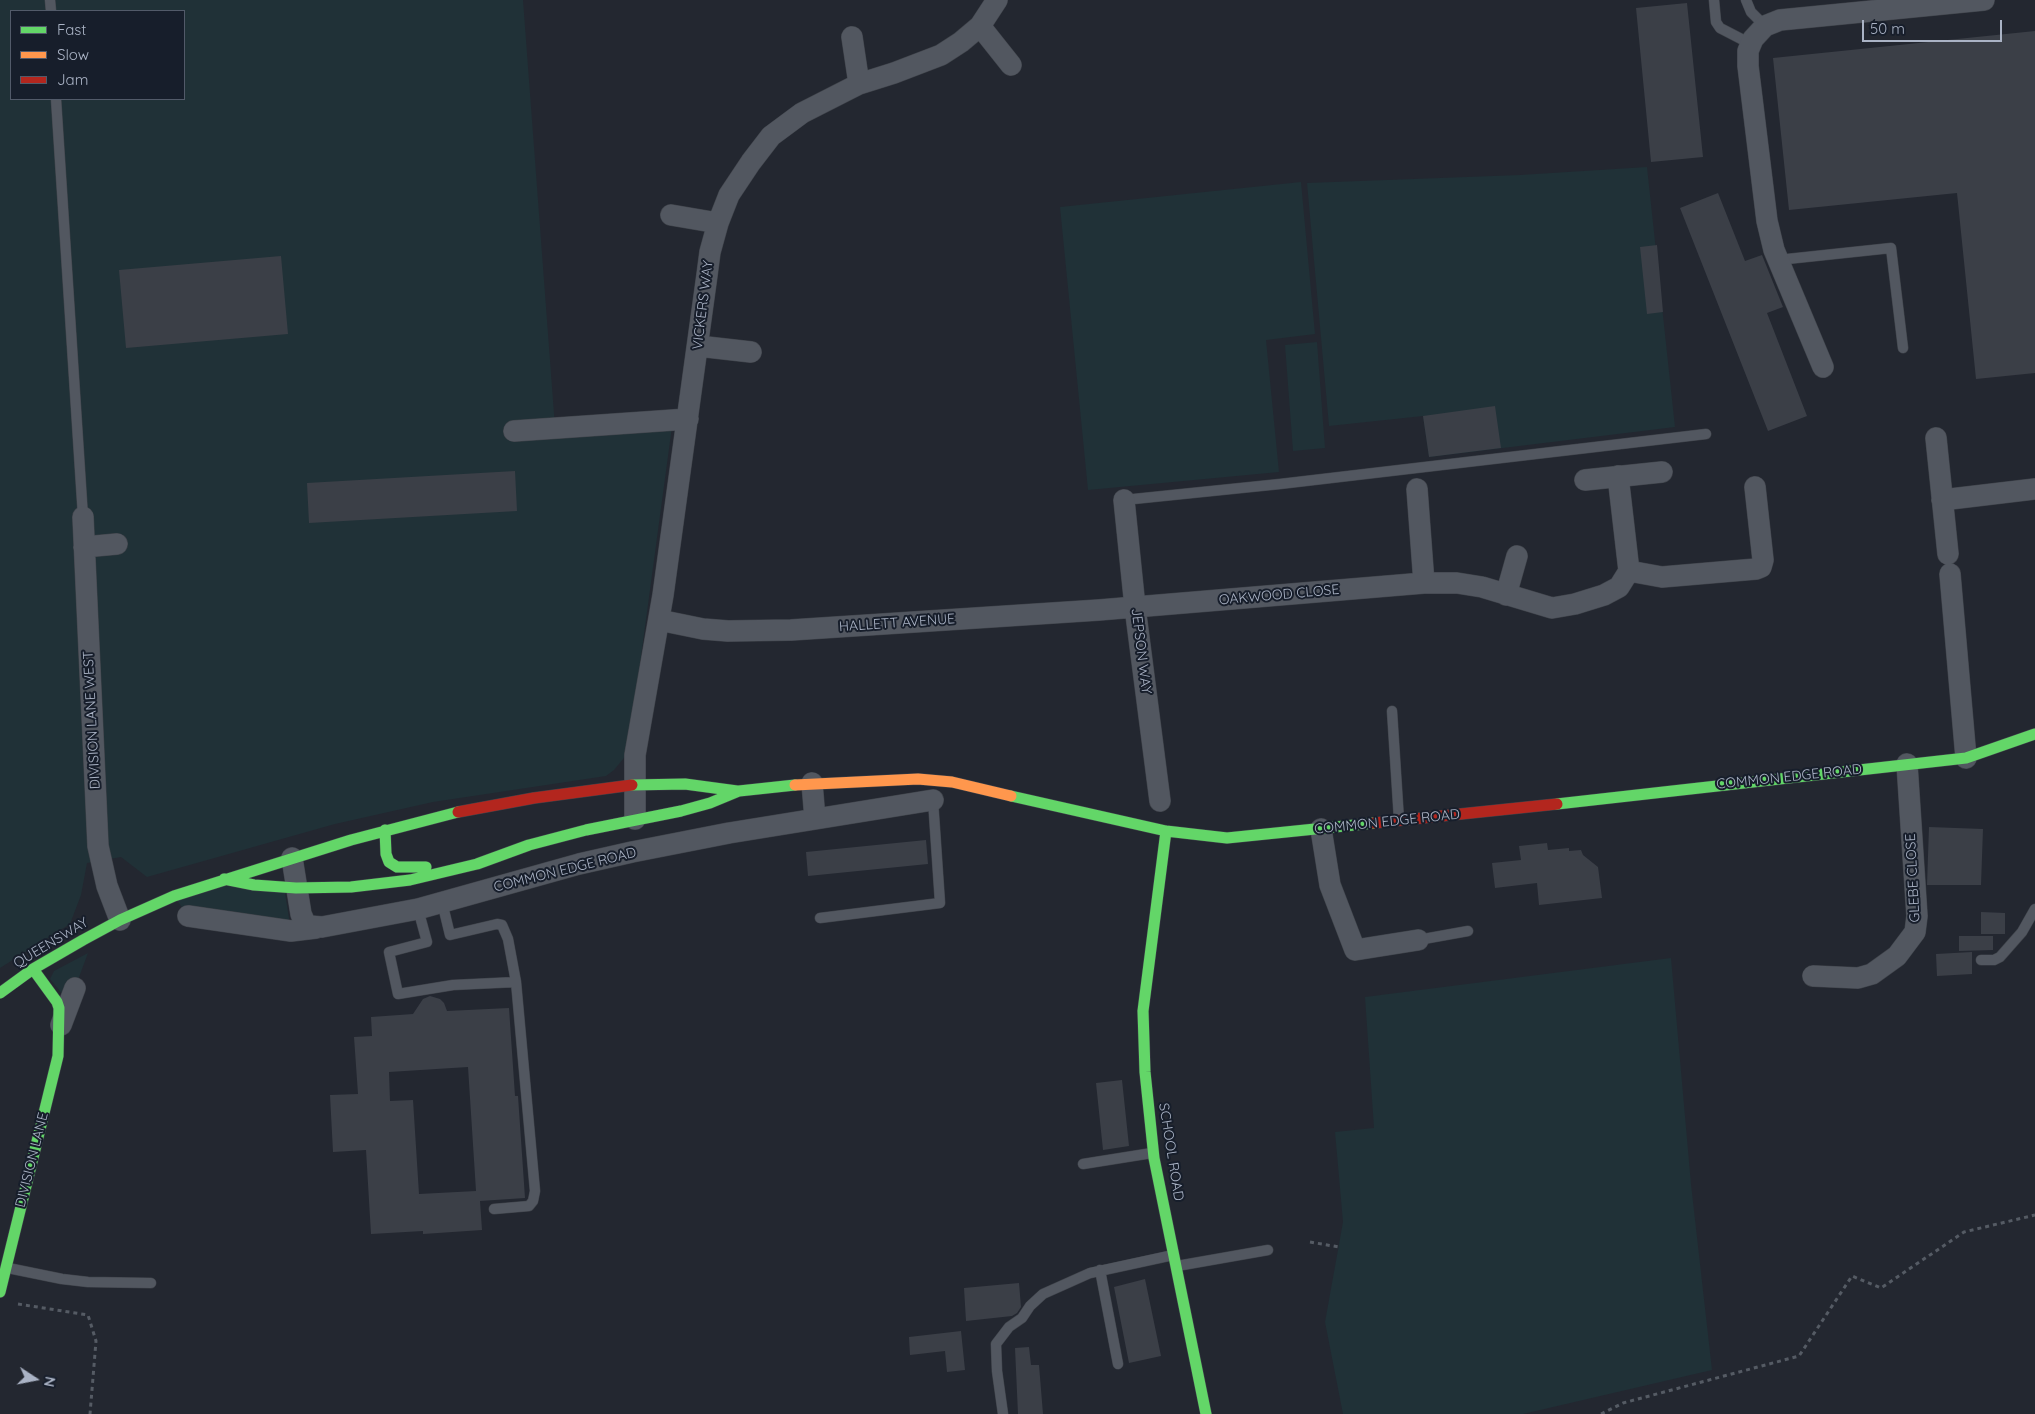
<!DOCTYPE html>
<style>
body{margin:0}
#map{position:relative;width:2035px;height:1414px;overflow:hidden;background:#232730;font-family:Quicksand,sans-serif}
canvas{display:block}
.legend{position:absolute;left:10px;top:10px;width:175px;height:90px;box-sizing:border-box;background:#171e2b;border:1px solid #525a69;margin:0;padding:6px 9px;list-style:none;font-size:15px;color:#aab3c5}
.legend li{display:flex;align-items:center;gap:10px;height:25px}
.legend b{width:25px;border:1px solid #525a69}
.north{position:absolute;left:10px;top:1354px;width:50px;height:50px;-webkit-text-stroke:4px #171e2b;paint-order:stroke;rotate:101deg;font-size:14px;font-weight:700;line-height:20px;text-align:center;color:#aab3c5}
.north::after{content:'';display:block;margin:auto;width:18px;height:22px;background:#aab3c5;clip-path:polygon(50% 0,100% 100%,50% 72%,0 100%)}
.scale{position:absolute;left:1862px;top:20px;width:140px;height:22px;box-sizing:border-box;border:2px solid #aab3c5;border-top:0;padding-left:6px;font-size:15px;line-height:18px;white-space:nowrap;color:#aab3c5;-webkit-text-stroke:4px #171e2b;paint-order:stroke}
</style>
<div id="map">
<canvas width="2035" height="1414"></canvas>
<ul class="legend">
<li><b style="height:6px;background:#63d668"></b>Fast</li>
<li><b style="height:6px;background:#ff974d"></b>Slow</li>
<li><b style="height:6px;background:#b3261e"></b>Jam</li>
</ul>
<div class="north">N</div>
<div class="scale">50 m</div>
</div>
<script>
const g = document.querySelector('canvas').getContext('2d');
g.lineJoin = 'round';
function fill(path, color) { g.fillStyle = color; g.fill(path, 'evenodd'); }
const shape = rows => new Path2D(rows.map(r => 'M' + r).join(''));
function strokePath(path, color, width, dash) { g.strokeStyle = color; g.lineWidth = width; g.lineCap = dash ? 'butt' : 'round'; g.setLineDash(dash || []); g.stroke(path); }
function write(font, color, halo, rows, align = 'center') {
  g.font = font + ' Quicksand,sans-serif'; g.lineWidth = 4; g.setLineDash([]); g.textBaseline = 'middle'; g.strokeStyle = halo; g.fillStyle = color; for (const [text, x, y, turn = 0] of rows) {
    g.save(); g.translate(x, y); g.rotate((+turn || 0) * Math.PI / 180); g.textAlign = isNaN(turn) ? turn : align; if (halo) g.strokeText(text, 0, 0); g.fillText(text, 0, 0); g.restore();
  }
}
fill(shape([
 [0,0,523,0,555,427,673,419,628,753,614,770,606,776,433,802,335,824,147,877,121,857,87,863,81,895,70,924,0,968],
 [11,11,184,11,184,99,11,99],
 [1647,167,1675,427,1429,457,1423,416,1329,426,1307,183,1520,175],
 [1301,182,1315,334,1266,340,1279,472,1088,490,1060,207],
 [1317,342,1325,448,1293,451,1285,345],
 [210,884,285,893,291,931,188,916,174,896],
 [88,953,75,988,69,1002,50,979,54,971],
 [1671,958,1691,1184,1712,1370,1523,1414,1343,1414,1325,1322,1343,1222,1335,1132,1374,1128,1365,997]
]), '#203137');
fill(shape([
 [1687,3,1703,157,1651,162,1636,8],
 [2035,31,2035,373,1976,379,1957,193,1789,210,1773,58],
 [1718,193,1745,261,1762,255,1783,307,1767,313,1807,416,1768,431,1680,208],
 [1657,245,1663,312,1647,314,1640,247],
 [281,256,288,334,126,348,119,270],
 [1495,406,1501,448,1429,457,1423,416],
 [515,471,517,511,309,523,307,483],
 [1929,827,1983,829,1981,885,1927,885],
 [926,840,928,864,808,876,806,852],
 [1547,843,1548,850,1569,848,1569,851,1581,850,1583,855,1598,867,1602,898,1539,905,1537,883,1495,888,1492,863,1521,860,1519,846],
 [1981,912,2005,913,2005,934,1981,934],
 [1959,936,1993,936,1993,950,1959,951],
 [1972,952,1972,974,1937,976,1936,954],
 [430,996,440,999,444,1003,447,1011,509,1008,515,1096,518,1096,525,1198,480,1201,482,1230,423,1234,423,1231,371,1234,366,1150,333,1152,330,1095,358,1094,354,1037,372,1036,371,1017,413,1014,423,999],
 [468,1067,476,1191,419,1194,413,1100,390,1101,389,1072],
 [1122,1080,1129,1146,1103,1150,1096,1083],
 [1145,1279,1161,1356,1129,1363,1114,1287],
 [1019,1283,1021,1307,1017,1313,1012,1316,966,1321,964,1288],
 [961,1331,965,1370,947,1372,945,1351,910,1355,909,1337],
 [1029,1347,1031,1365,1039,1365,1043,1414,1018,1414,1015,1348]
]), '#3b3f47');
const lane = shape([
 [50,0,51,11],
 [1714,0,1716,22,1720,28,1751,44],
 [1746,0,1751,12,1765,26],
 [56,99,83,517],
 [1778,260,1891,248,1903,348],
 [1124,500,1280,484,1706,434],
 [1392,711,1399,820],
 [442,902,450,935,497,924,502,925,508,939,516,982,535,1191,533,1201,529,1206,494,1209],
 [418,909,427,942,389,952,398,994,453,985,516,982],
 [820,918,940,903,933,800],
 [1418,940,1468,931],
 [1981,960,1994,960,2000,957,2022,932,2035,909],
 [1083,1164,1152,1153],
 [1177,1266,1268,1250],
 [8,1268,62,1279,88,1282,151,1283],
 [1100,1270,1118,1364],
 [1003,1414,997,1371,996,1344,1009,1327,1022,1318,1030,1306,1043,1294,1090,1273,1173,1255]
]);
const street = shape([
 [980,26,1011,65],
 [852,37,859,84],
 [671,215,718,223],
 [698,346,751,352],
 [1823,367,1774,250,1767,221,1748,66,1748,51,1753,39,1765,26,1780,20,1984,0],
 [514,431,688,419],
 [1936,438,1948,554],
 [1618,476,1629,571],
 [1585,480,1662,472],
 [1417,489,1424,583],
 [1124,500,1135,607,1160,801],
 [1942,500,2035,489],
 [83,517,98,846,107,886,120,920],
 [84,547,117,544],
 [1950,574,1966,758],
 [1506,595,1517,556],
 [659,620,703,629,728,631,791,630,1099,610,1424,583,1457,583,1482,587,1552,608,1575,604,1604,595,1619,587,1629,571,1662,577,1756,569,1761,567,1763,560,1755,487],
 [812,783,815,819],
 [635,819,635,755,663,595,707,275,710,252,718,223,729,195,751,162,771,136,802,113,859,84,894,73,941,55,961,42,980,26,997,0],
 [1321,829,1330,885,1355,950,1418,940],
 [292,858,301,914,305,923,310,926,322,927,418,909,579,864,632,852,729,833,933,800],
 [188,916,291,931,316,928],
 [1813,976,1858,978,1872,974,1897,956,1915,932,1917,916,1907,764],
 [61,1025,75,988]
]);
const fast = shape([
 [632,785,685,784,737,791],
 [1011,796,1166,831,1227,838,1374,823],
 [1557,804,1966,758,2035,734],
 [385,830,386,854,389,862,397,867,426,867],
 [1166,831,1143,1011,1145,1072,1154,1158,1206,1414],
 [224,879,254,885,296,888,351,887,410,880,477,864,529,845,586,830,681,811,710,803,739,791,795,785],
 [0,993,33,969,83,940,120,920,174,896,351,840,458,812],
 [0,1292,58,1056,59,1008,57,1002,33,969]
]);
const slow = shape([
 [795,785,918,779,952,782,1011,796]
]);
const jam = shape([
 [458,812,534,798,632,785],
 [1374,823,1557,804]
]);
strokePath(lane, '#3f434a', 11);
strokePath(street, '#3f434a', 22);
strokePath(fast, '#3f434a', 12);
strokePath(slow, '#3f434a', 12);
strokePath(jam, '#3f434a', 12);
strokePath(shape([
 [1310,1242,1339,1247],
 [18,1304,88,1315,96,1341,90,1414],
 [1601,1414,1623,1403,1799,1356,1852,1276,1881,1288,1964,1232,2035,1215]
]), '#555b64', 3, [4, 4]);
strokePath(lane, '#525760', 10);
strokePath(street, '#525760', 21);
strokePath(fast, '#63d668', 11);
strokePath(slow, '#ff974d', 11);
strokePath(jam, '#b3261e', 11);
write('14px', '#aab3c5', '#171e2b', [
 ["VICKERS WAY",703,305,-83],
 ["OAKWOOD CLOSE",1279,595,-5],
 ["HALLETT AVENUE",897,623,-4],
 ["JEPSON WAY",1141,651,83],
 ["DIVISION LANE WEST",92,720,-93],
 ["COMMON EDGE ROAD",1789,777,-6],
 ["COMMON EDGE ROAD",1387,822,-6],
 ["COMMON EDGE ROAD",565,870,-14],
 ["GLEBE CLOSE",1913,878,-93],
 ["QUEENSWAY",51,943,-31],
 ["SCHOOL ROAD",1171,1152,81],
 ["DIVISION LANE",32,1160,-76]
]);
</script>
